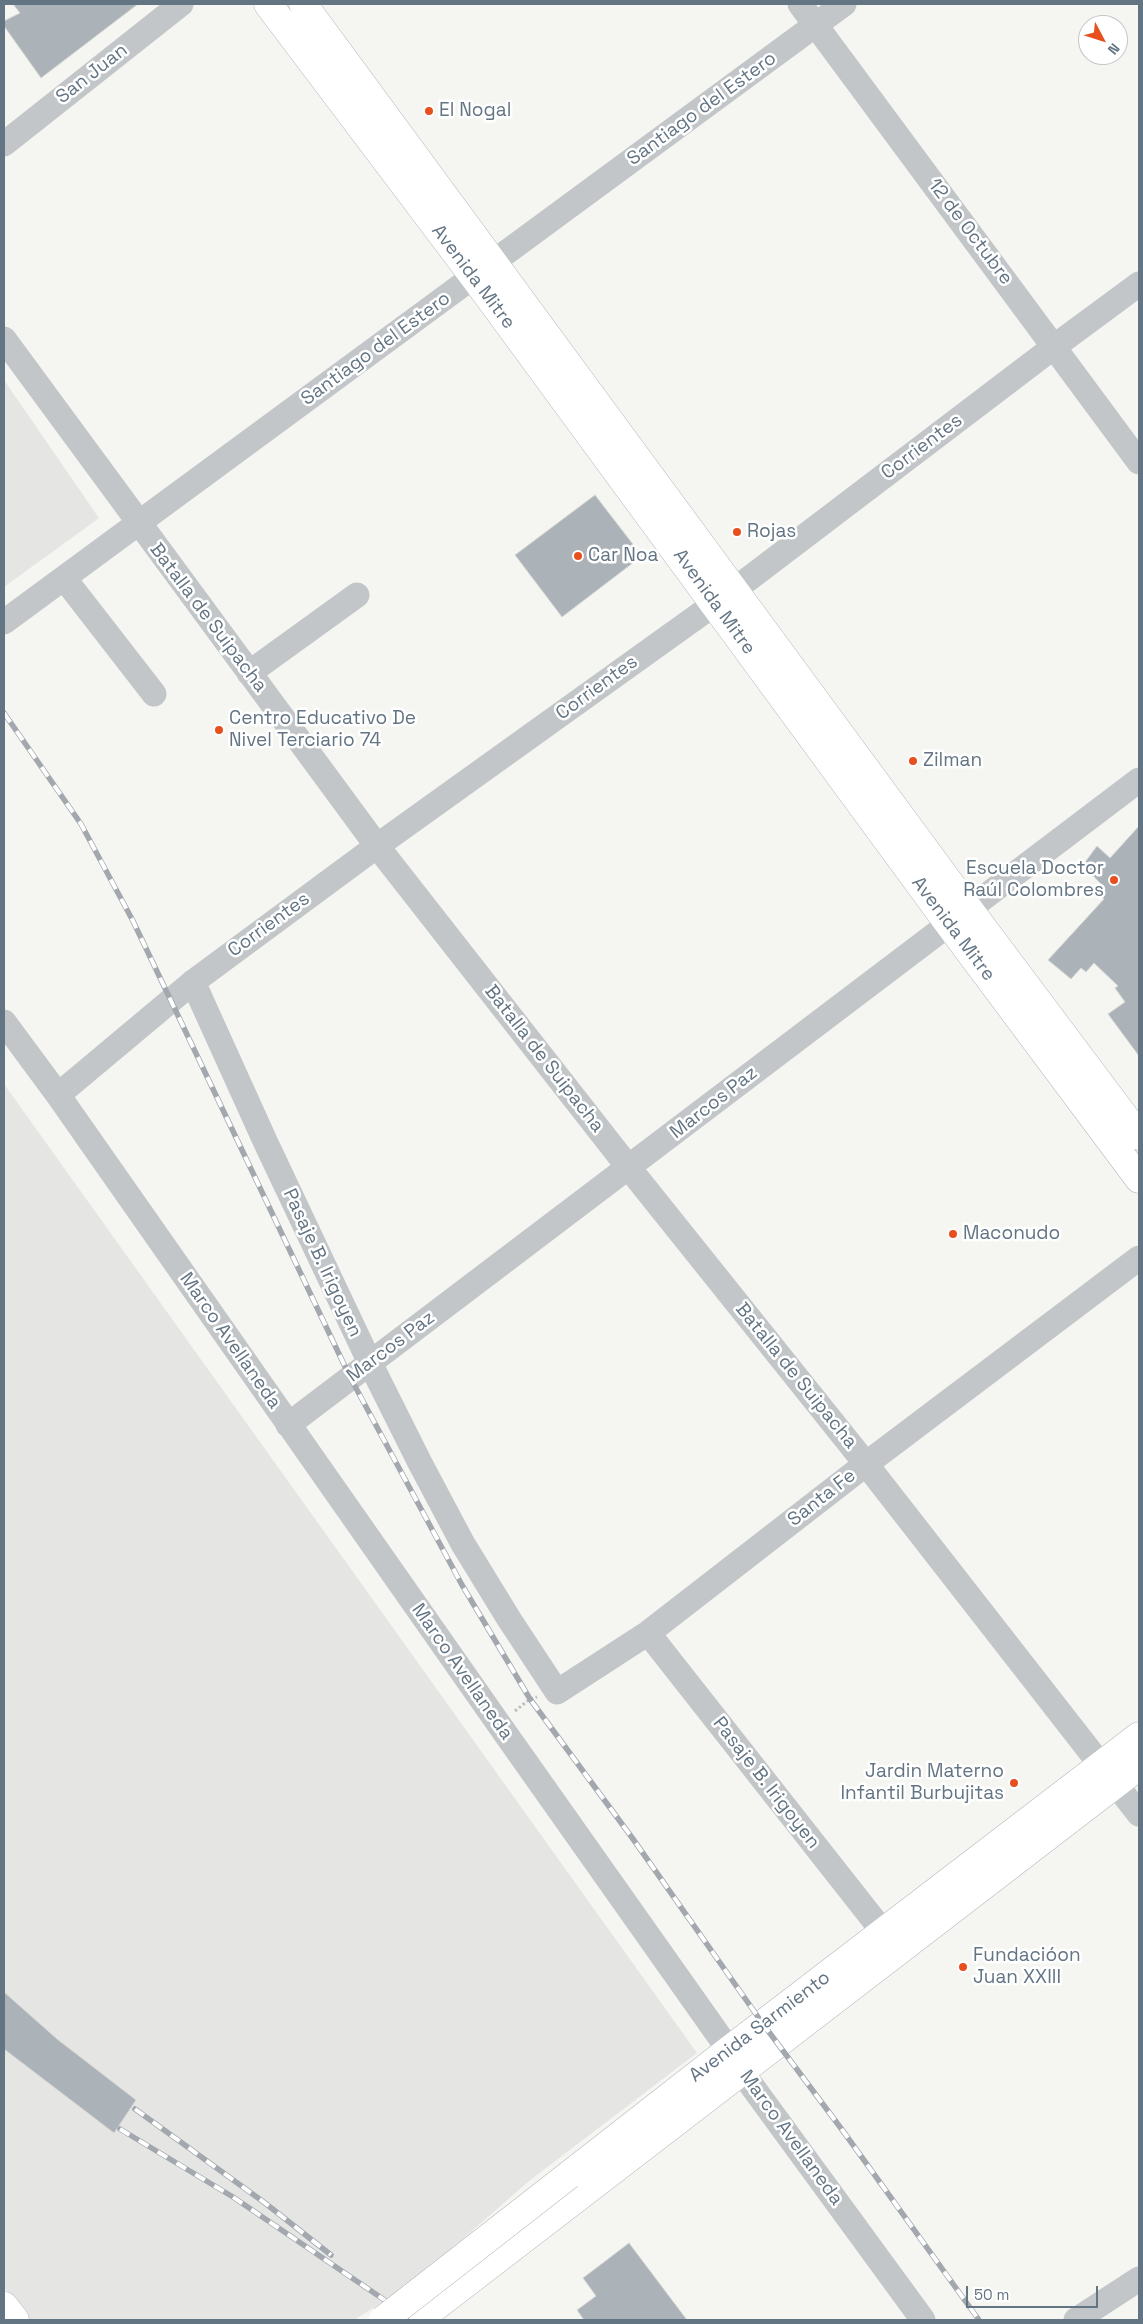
<!DOCTYPE html>
<meta charset="utf-8">
<style>
body{margin:0}
#map{position:relative;width:1143px;height:2324px;overflow:hidden;background:#f5f5f1;font-family:"Space Grotesk",sans-serif}
canvas{display:block}
.frame{position:absolute;inset:0;border:5px solid #637483;pointer-events:none}
.north{position:absolute;left:1078px;top:15px;width:50px;height:50px;box-sizing:border-box;background:#fff;border:1px solid #c1c7cd;border-radius:50%;rotate:130deg;font-size:14px;font-weight:700;line-height:20px;text-align:center;color:#637483}
.north::after{content:'';display:block;margin:auto;width:18px;height:22px;background:#e74f1e;clip-path:polygon(50% 0,100% 100%,50% 72%,0 100%)}
.scale{position:absolute;left:966px;top:2286px;width:132px;height:22px;box-sizing:border-box;border:2px solid #637483;border-top:0;padding-left:6px;font-size:15px;line-height:18px;white-space:nowrap;color:#637483;-webkit-text-stroke:4px #fff;paint-order:stroke}
</style>
<div id="map">
<canvas width="1143" height="2324"></canvas>
<div class="frame"></div>
<div class="north">N</div>
<div class="scale">50 m</div>
</div>
<script>
const g = document.querySelector('canvas').getContext('2d');
g.lineJoin = 'round';
function fill(path, color) { g.fillStyle = color; g.fill(path, 'evenodd'); }
const shape = rows => new Path2D(rows.map(r => 'M' + r).join(''));
function strokePath(path, color, width, dash) { g.strokeStyle = color; g.lineWidth = width; g.lineCap = dash ? 'butt' : 'round'; g.setLineDash(dash || []); g.stroke(path); }
function write(font, color, halo, rows, align = 'center') {
  g.font = font + ' "Space Grotesk",sans-serif'; g.lineWidth = 5; g.setLineDash([]); g.textBaseline = 'middle'; g.strokeStyle = halo; g.fillStyle = color; for (const [text, x, y, turn = 0] of rows) {
    g.save(); g.translate(x, y); g.rotate((+turn || 0) * Math.PI / 180); g.textAlign = isNaN(turn) ? turn : align; if (halo) g.strokeText(text, 0, 0); g.fillText(text, 0, 0); g.restore();
  }
}
fill(shape([
 [4,380,99,518,4,587],
 [4,1084,697,2053,529,2181,410,2285,354,2320,29,2320,4,2287]
]), '#e5e6e4');
const building = shape([
 [13,4,138,4,41,78,4,26,4,21,20,13,13,4],
 [595,495,642,556,562,617,515,555,595,495],
 [1139,826,1139,1056,1108,1014,1125,1002,1115,988,1118,986,1094,963,1086,972,1081,968,1071,979,1048,960,1104,899,1095,891,1101,884,1083,865,1097,846,1110,858,1139,826],
 [4,1992,57,2039,136,2100,114,2133,4,2049,4,1992],
 [629,2243,687,2320,584,2320,577,2310,596,2296,583,2278,629,2243]
]);
fill(building, '#abb3b8');
strokePath(building, '#d6d6d4', 1);
const major = shape([
 [268,4,474,277,948,923,1139,1179],
 [303,4,968,908,1139,1136],
 [569,2175,729,2050,1139,1736],
 [4,2306,15,2320],
 [418,2320,1139,1766]
]);
strokePath(major, '#b5b9bd', 29);
strokePath(shape([
 [515,1711,530,1699,537,1697]
]), '#bcbec0', 3, [2.5, 2.5]);
strokePath(shape([
 [800,4,1139,462],
 [4,144,181,4],
 [4,339,377,846,629,1168,866,1464,1139,1814],
 [64,578,154,694],
 [4,622,844,4],
 [249,673,357,595],
 [193,982,265,1141,370,1363,420,1463,463,1544,509,1619,557,1692,648,1633,866,1464,1139,1258],
 [4,1022,58,1095,498,1723,729,2050,741,2071,923,2320],
 [58,1095,193,982,377,846,734,590,1055,346,1139,284],
 [288,1425,1139,780],
 [648,1633,884,1933],
 [1076,2320,1139,2279]
]), '#c2c6c9', 25);
strokePath(major, '#fff', 28);
const rail = shape([
 [4,713,81,824,133,921,350,1377,462,1585,530,1699,633,1839,763,2024,843,2131,979,2320],
 [135,2109,265,2203,331,2255],
 [120,2129,233,2197,383,2299,407,2320]
]);
strokePath(rail, '#a2a8ae', 5.5);
strokePath(rail, '#fff', 4, [11]);
const majorBridge = shape([
 [383,2320,569,2175]
]);
strokePath(majorBridge, '#b5b9bd', 29, []);
strokePath(majorBridge, '#fff', 28);
for (const [x, y, r, color] of [
 [429,111,5,"#e74f1e"],
 [737,532,5,"#e74f1e"],
 [578,556,5,"#e74f1e"],
 [219,730,5,"#e74f1e"],
 [913,761,5,"#e74f1e"],
 [1114,880,5,"#e74f1e"],
 [953,1234,5,"#e74f1e"],
 [1014,1783,5,"#e74f1e"],
 [963,1967,5,"#e74f1e"]
]) { const dot = new Path2D(); dot.arc(x, y, r, 0, 2 * Math.PI); g.fillStyle = color; g.fill(dot); strokePath(dot, '#fff', 2); }
write('19px', '#637483', '#fff', [
 ["San Juan",92,74,-38],
 ["Santiago del Estero",702,109,-36],
 ["12 de Octubre",970,232,53],
 ["Avenida Mitre",473,277,53],
 ["Santiago del Estero",376,349,-36],
 ["Corrientes",922,447,-37],
 ["Avenida Mitre",714,602,54],
 ["Batalla de Suipacha",208,618,53],
 ["Corrientes",597,688,-36],
 ["Corrientes",269,925,-36],
 ["Avenida Mitre",953,929,53],
 ["Batalla de Suipacha",544,1059,52],
 ["Marcos Paz",714,1103,-38],
 ["Pasaje B. Irigoyen",322,1263,65],
 ["Marco Avellaneda",230,1341,55],
 ["Marcos Paz",391,1347,-37],
 ["Batalla de Suipacha",796,1376,51],
 ["Santa Fe",822,1498,-38],
 ["Marco Avellaneda",462,1672,55],
 ["Pasaje B. Irigoyen",766,1783,52],
 ["Avenida Sarmiento",760,2027,-37],
 ["Marco Avellaneda",791,2138,54]
]);
write('19px', '#637483', '#fff', [
 ["El Nogal",439,111],
 ["Rojas",747,532],
 ["Car Noa",588,556],
 ["Centro Educativo De",229,719],
 ["Nivel Terciario 74",229,741],
 ["Zilman",923,761],
 ["Escuela Doctor",1104,869,"right"],
 ["Raúl Colombres",1104,891,"right"],
 ["Maconudo",963,1234],
 ["Jardin Materno",1004,1772,"right"],
 ["Infantil Burbujitas",1004,1794,"right"],
 ["Fundacióon",973,1956],
 ["Juan XXIII",973,1978]
], 'left');
</script>
